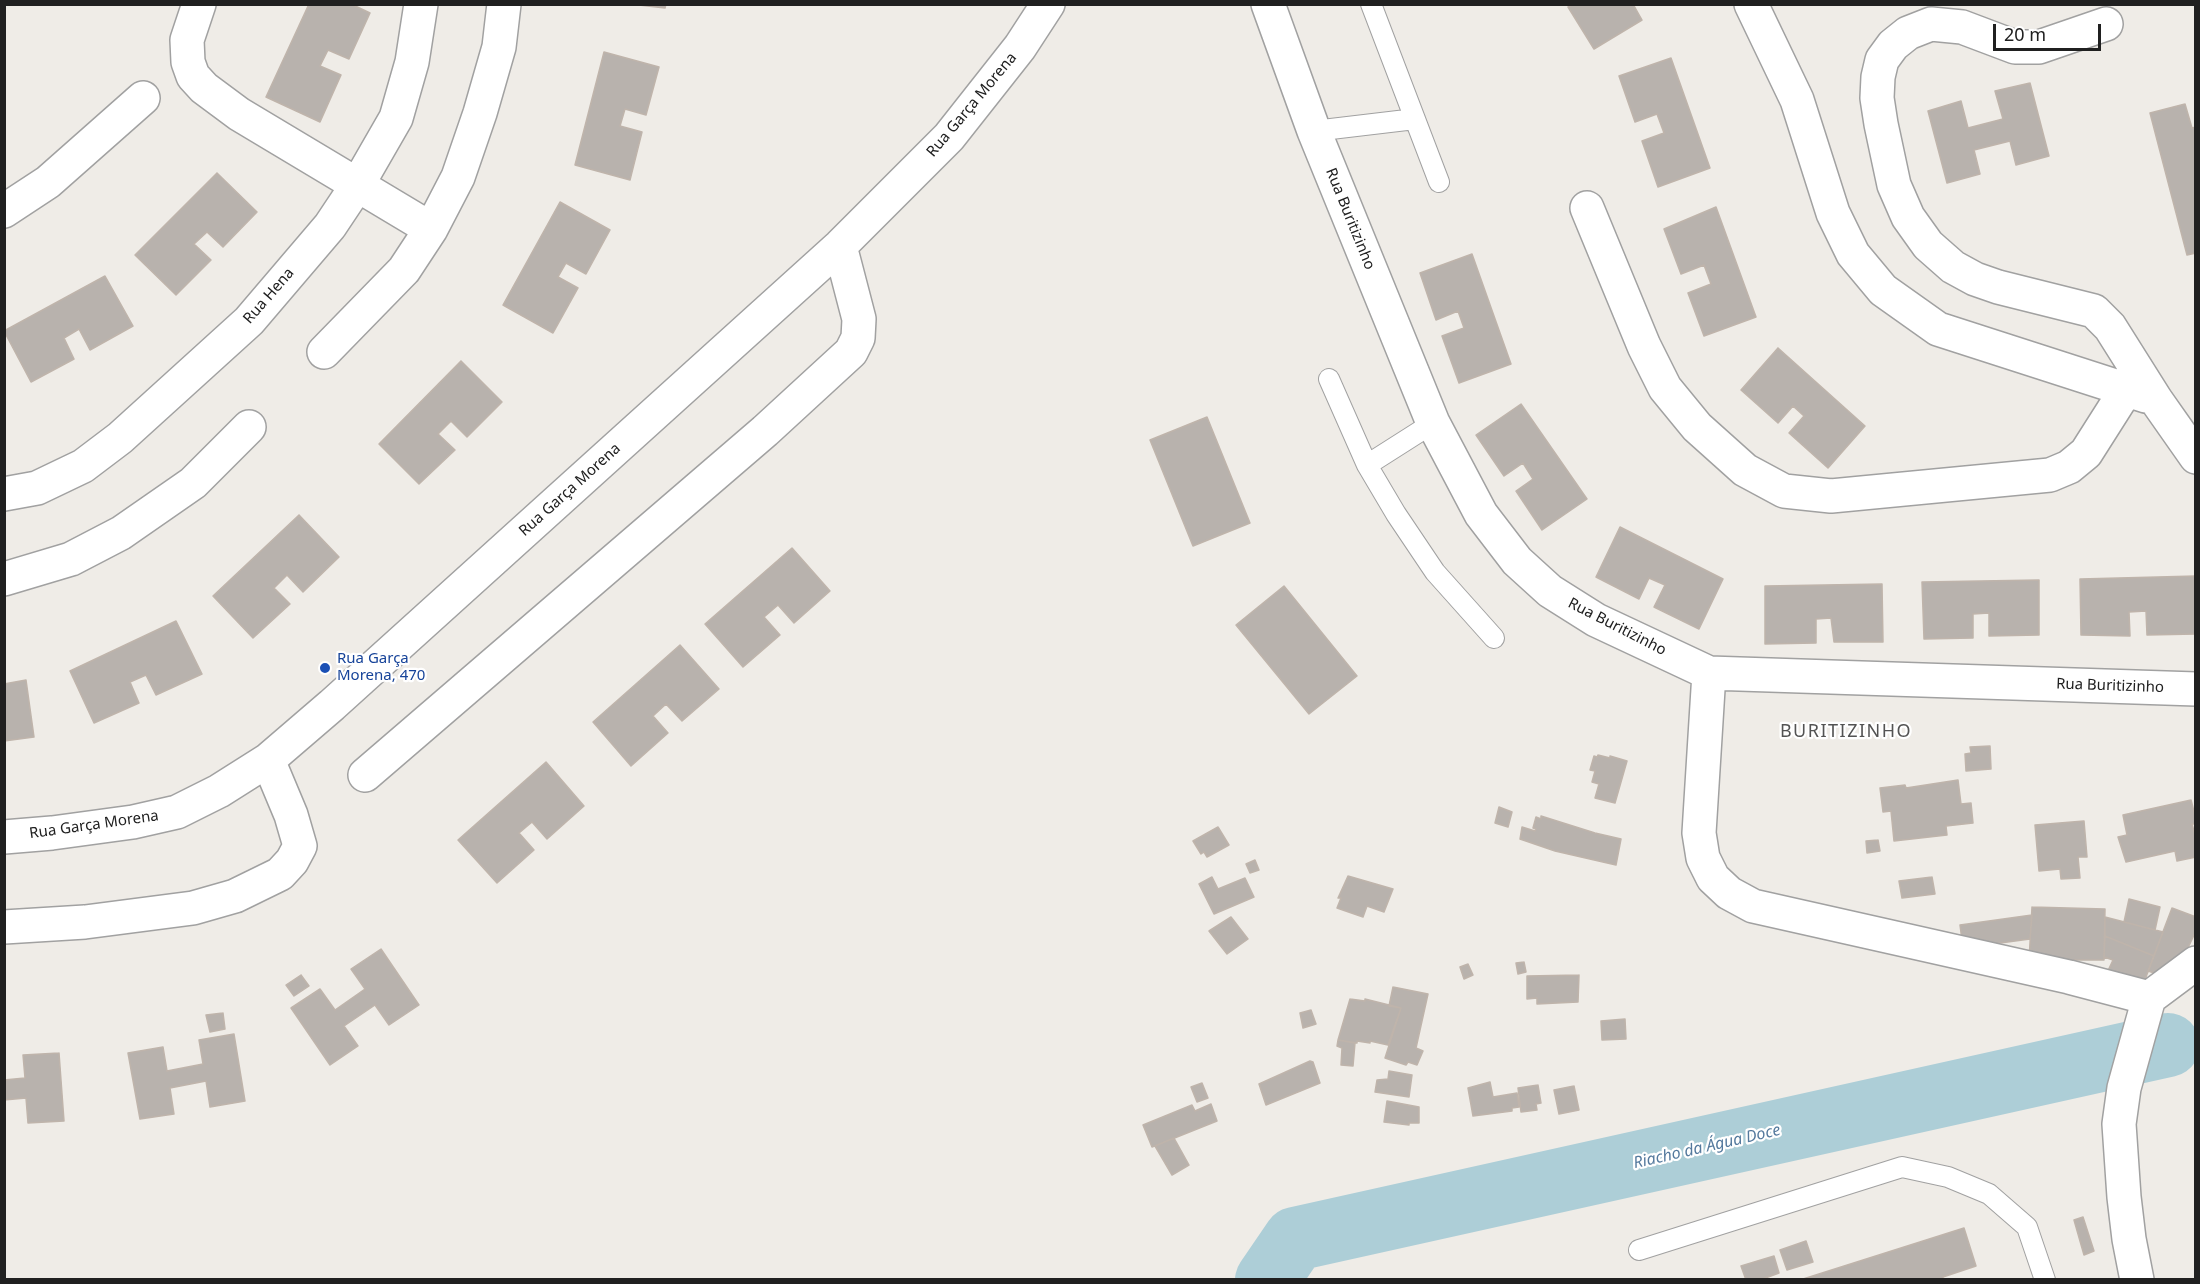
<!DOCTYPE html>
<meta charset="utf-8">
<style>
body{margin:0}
#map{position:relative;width:2200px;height:1284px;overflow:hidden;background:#efece7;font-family:"Noto Sans",sans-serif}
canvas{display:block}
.frame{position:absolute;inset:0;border:6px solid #202020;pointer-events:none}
.scale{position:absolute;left:1993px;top:24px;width:108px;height:27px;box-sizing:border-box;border:3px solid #202020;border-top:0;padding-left:8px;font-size:18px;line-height:21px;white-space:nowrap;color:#202020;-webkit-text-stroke:4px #fff;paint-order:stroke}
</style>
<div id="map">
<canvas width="2200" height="1284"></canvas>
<div class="frame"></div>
<div class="scale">20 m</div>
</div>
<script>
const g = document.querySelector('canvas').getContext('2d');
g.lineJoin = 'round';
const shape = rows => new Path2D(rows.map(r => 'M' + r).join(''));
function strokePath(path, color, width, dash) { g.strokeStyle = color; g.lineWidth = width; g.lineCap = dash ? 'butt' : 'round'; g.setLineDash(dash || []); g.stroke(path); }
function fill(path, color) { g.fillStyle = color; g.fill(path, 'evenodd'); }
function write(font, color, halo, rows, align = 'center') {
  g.font = font + ' "Noto Sans",sans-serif'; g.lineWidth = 4.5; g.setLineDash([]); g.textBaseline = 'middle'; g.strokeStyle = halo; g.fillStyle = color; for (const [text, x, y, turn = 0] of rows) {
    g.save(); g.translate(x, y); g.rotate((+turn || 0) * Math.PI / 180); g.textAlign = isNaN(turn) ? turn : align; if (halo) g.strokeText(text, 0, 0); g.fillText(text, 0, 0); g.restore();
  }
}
strokePath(shape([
 [2168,1045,2196,1037]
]), '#adced7', 10);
strokePath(shape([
 [1267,1280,1295,1239,2168,1045]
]), '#adced7', 64);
const building = shape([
 [309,4,351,4,370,13,349,59,328,50,320,66,341,75,320,122,266,97,309,4],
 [630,4,666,4,665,8,630,4],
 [1573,4,1633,4,1642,20,1594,49,1568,7,1573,4],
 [604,52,659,67,646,115,625,109,620,126,642,132,630,180,575,165,604,52],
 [1671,58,1710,168,1658,187,1642,141,1664,133,1657,114,1635,122,1619,76,1671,58],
 [2030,83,2049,156,2016,165,2010,141,1974,150,1980,174,1947,183,1928,111,1961,101,1968,128,2003,119,1995,91,2030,83],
 [2185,104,2192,128,2196,127,2196,253,2187,255,2150,113,2185,104],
 [217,173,257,212,223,247,207,232,194,244,211,260,176,295,135,255,217,173],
 [560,202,610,230,586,274,566,263,558,277,578,288,553,333,503,305,560,202],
 [1716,207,1756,317,1704,336,1688,293,1711,284,1704,265,1681,274,1664,229,1716,207],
 [1472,254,1511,364,1459,383,1442,336,1464,328,1458,311,1436,320,1420,273,1472,254],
 [105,276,133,326,90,350,79,329,64,338,74,359,31,382,4,331,105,276],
 [1778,348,1865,426,1828,468,1789,433,1804,416,1793,406,1778,423,1741,390,1778,348],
 [461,361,502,402,467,437,451,421,438,434,455,450,419,484,379,444,461,361],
 [1521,404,1587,499,1542,530,1516,491,1533,479,1523,463,1504,476,1476,435,1521,404],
 [1207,417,1250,523,1193,546,1150,440,1207,417],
 [299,515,339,557,303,592,287,575,274,588,290,604,253,638,213,596,299,515],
 [1620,527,1723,579,1699,629,1654,607,1665,585,1649,578,1639,599,1596,577,1620,527],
 [792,548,830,591,794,623,778,605,764,617,780,635,743,667,705,624,792,548],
 [2196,576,2196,634,2147,635,2146,611,2129,612,2130,636,2081,635,2080,579,2196,576],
 [2039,580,2039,635,1989,636,1989,613,1973,614,1973,638,1924,639,1922,582,2039,580],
 [1882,584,1883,642,1834,642,1831,618,1816,619,1816,643,1765,644,1765,586,1882,584],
 [1284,586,1357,676,1309,714,1236,625,1284,586],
 [176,621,202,674,156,695,146,675,130,682,139,703,94,723,70,671,176,621],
 [680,645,719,689,682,721,666,704,653,716,668,733,631,766,593,722,680,645],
 [26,680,34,737,4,741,4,684,26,680],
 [1990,746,1991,769,1966,771,1965,754,1971,753,1970,747,1990,746],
 [1598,755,1610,758,1610,756,1627,761,1615,803,1595,798,1599,784,1592,782,1595,771,1590,770,1594,756,1597,757,1598,755],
 [546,762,584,806,547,839,532,822,519,833,534,850,497,883,458,840,546,762],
 [1958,780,1961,804,1971,803,1973,823,1946,826,1947,835,1894,841,1891,811,1883,812,1880,788,1905,785,1906,788,1958,780],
 [2191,800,2196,819,2196,824,2192,824,2196,838,2196,857,2177,861,2175,851,2126,862,2118,837,2127,835,2123,815,2191,800],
 [1499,807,1512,812,1508,827,1495,823,1499,807],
 [1541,816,1595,833,1621,839,1616,865,1555,851,1520,839,1522,827,1535,831,1536,829,1533,828,1536,817,1541,819,1541,816],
 [2084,821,2087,857,2078,857,2080,878,2061,879,2060,869,2039,871,2035,825,2084,821],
 [1218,827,1229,845,1207,857,1204,852,1201,854,1193,841,1218,827],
 [1878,840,1880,851,1867,853,1866,841,1878,840],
 [1255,860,1259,870,1250,873,1246,864,1255,860],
 [1348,876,1393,889,1384,912,1367,906,1363,917,1337,908,1341,898,1338,898,1348,876],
 [1212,877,1218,889,1245,878,1254,897,1214,914,1199,884,1212,877],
 [1932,877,1935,894,1902,898,1899,881,1932,877],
 [2129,899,2160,907,2155,930,2124,922,2129,899],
 [2032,907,2105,909,2104,960,2073,960,2073,970,2029,961,2032,907],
 [2172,908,2196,917,2196,931,2173,979,2148,971,2172,908],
 [2032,915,2030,939,1963,948,1960,925,2032,915],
 [1231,917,1248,939,1227,954,1209,931,1231,917],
 [2105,917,2163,932,2154,956,2105,936,2105,917],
 [2105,936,2154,956,2141,990,2106,975,2113,960,2104,957,2105,936],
 [381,949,419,1005,389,1025,375,1005,344,1026,358,1046,330,1065,291,1008,320,989,335,1010,365,989,351,969,381,949],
 [1524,962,1526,972,1518,974,1516,963,1524,962],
 [1468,964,1473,975,1464,979,1460,967,1468,964],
 [301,975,309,986,294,996,286,985,301,975],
 [1579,975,1578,1002,1537,1004,1537,998,1527,999,1527,976,1579,975],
 [1393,987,1428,994,1416,1048,1423,1051,1417,1065,1408,1062,1406,1065,1385,1058,1401,1008,1389,1006,1393,987],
 [1350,999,1365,1001,1365,999,1401,1008,1388,1045,1370,1041,1370,1043,1357,1041,1357,1043,1338,1040,1350,999],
 [1311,1010,1316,1024,1303,1028,1300,1013,1311,1010],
 [223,1013,225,1029,210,1032,206,1015,223,1013],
 [1625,1019,1626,1039,1602,1040,1601,1021,1625,1019],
 [234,1034,245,1101,210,1107,206,1081,170,1088,174,1114,140,1119,128,1053,163,1047,167,1071,203,1064,199,1040,234,1034],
 [1338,1040,1355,1043,1353,1066,1341,1065,1342,1048,1337,1046,1338,1040],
 [59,1053,64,1121,28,1123,26,1098,4,1100,4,1080,25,1078,23,1055,59,1053],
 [1310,1061,1313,1062,1320,1083,1266,1105,1259,1084,1310,1061],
 [1389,1071,1412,1075,1409,1097,1375,1092,1377,1080,1388,1079,1389,1071],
 [1490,1082,1493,1097,1517,1093,1519,1107,1512,1108,1512,1111,1473,1116,1468,1088,1490,1082],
 [1202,1083,1208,1098,1197,1102,1191,1087,1202,1083],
 [1538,1085,1541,1103,1536,1104,1537,1110,1521,1112,1518,1088,1538,1085],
 [1574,1086,1579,1110,1559,1114,1554,1090,1574,1086],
 [1387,1101,1419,1107,1419,1123,1409,1123,1409,1125,1384,1122,1387,1101],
 [1211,1104,1217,1121,1152,1147,1143,1125,1192,1105,1195,1111,1211,1104],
 [1174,1138,1189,1165,1172,1175,1155,1146,1174,1138],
 [2083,1217,2094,1251,2084,1255,2074,1220,2083,1217],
 [1964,1228,1976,1266,1943,1277,1943,1280,1800,1280,1964,1228],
 [1806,1241,1813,1262,1787,1270,1780,1250,1806,1241],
 [1774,1256,1779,1273,1760,1280,1746,1280,1741,1266,1774,1256]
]);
fill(building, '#b8b2ad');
strokePath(building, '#bfb4ab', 1.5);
const lane = shape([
 [1371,4,1439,182],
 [1314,131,1415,119],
 [1329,379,1367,465,1396,514,1435,572,1494,638],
 [1367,465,1433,423],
 [1639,1250,1902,1167,1948,1177,1989,1194,2027,1227,2045,1280]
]);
const street = shape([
 [199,4,187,40,188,62,193,76,204,88,239,114,431,229],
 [1268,4,1314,131,1433,423,1481,514,1517,561,1550,591,1596,620,1709,673,2196,689],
 [1751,4,1797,100,1833,213,1853,254,1883,290,1938,329,2146,396],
 [2106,24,2039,47,2015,47,1962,27,1931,24,1908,33,1893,45,1882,60,1878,77,1877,98,1881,124,1894,185,1908,217,1928,245,1953,267,1975,279,1998,287,2094,311,2110,327,2156,400,2196,457],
 [1587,208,1644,346,1665,388,1697,427,1745,470,1784,491,1831,496,2050,475,2069,467,2086,453,2126,390],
 [4,211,48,182,143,98],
 [324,352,404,270,431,229,458,177,480,113,499,47,504,4],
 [4,494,37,488,83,466,120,438,249,321,330,226,358,184,396,118,412,62,421,4],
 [4,579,71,559,121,533,193,483,249,427],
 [1709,673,1699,833,1703,858,1713,878,1729,893,1753,906,2069,977,2149,998],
 [365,775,765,431,851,352,858,338,859,319,840,246],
 [4,837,52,833,133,822,177,812,219,791,268,760,332,705,840,246,949,137,1020,47,1048,4],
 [4,927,85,922,193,908,235,896,280,874,292,861,300,846,291,815,268,760],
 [2137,1280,2129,1239,2124,1197,2119,1124,2124,1088,2149,998,2196,963]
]);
strokePath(lane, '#a1a1a1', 22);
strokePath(street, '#a1a1a1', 36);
strokePath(lane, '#fff', 20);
strokePath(street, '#fff', 33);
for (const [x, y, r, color] of [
 [325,668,6,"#1a4fb4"]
]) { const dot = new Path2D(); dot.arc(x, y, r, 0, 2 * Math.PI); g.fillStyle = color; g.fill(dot); strokePath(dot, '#fff', 2); }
write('15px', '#202020', '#fff', [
 ["Rua Garça Morena",972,105,-50],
 ["Rua Buritizinho",1350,219,68],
 ["Rua Hena",269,296,-49],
 ["Rua Garça Morena",570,490,-42],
 ["Rua Buritizinho",1617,627,27],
 ["Rua Buritizinho",2110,686,2],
 ["Rua Garça Morena",94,825,-8]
]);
write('15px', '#164399', '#fff', [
 ["Rua Garça",337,659],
 ["Morena, 470",337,676]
], 'left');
write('italic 16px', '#54799d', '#fff', [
 ["Riacho da Água Doce",1707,1147,-13]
]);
g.letterSpacing = '1.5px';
write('18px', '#535353', '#fff', [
 ["BURITIZINHO",1846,732]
]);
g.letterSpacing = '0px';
</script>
